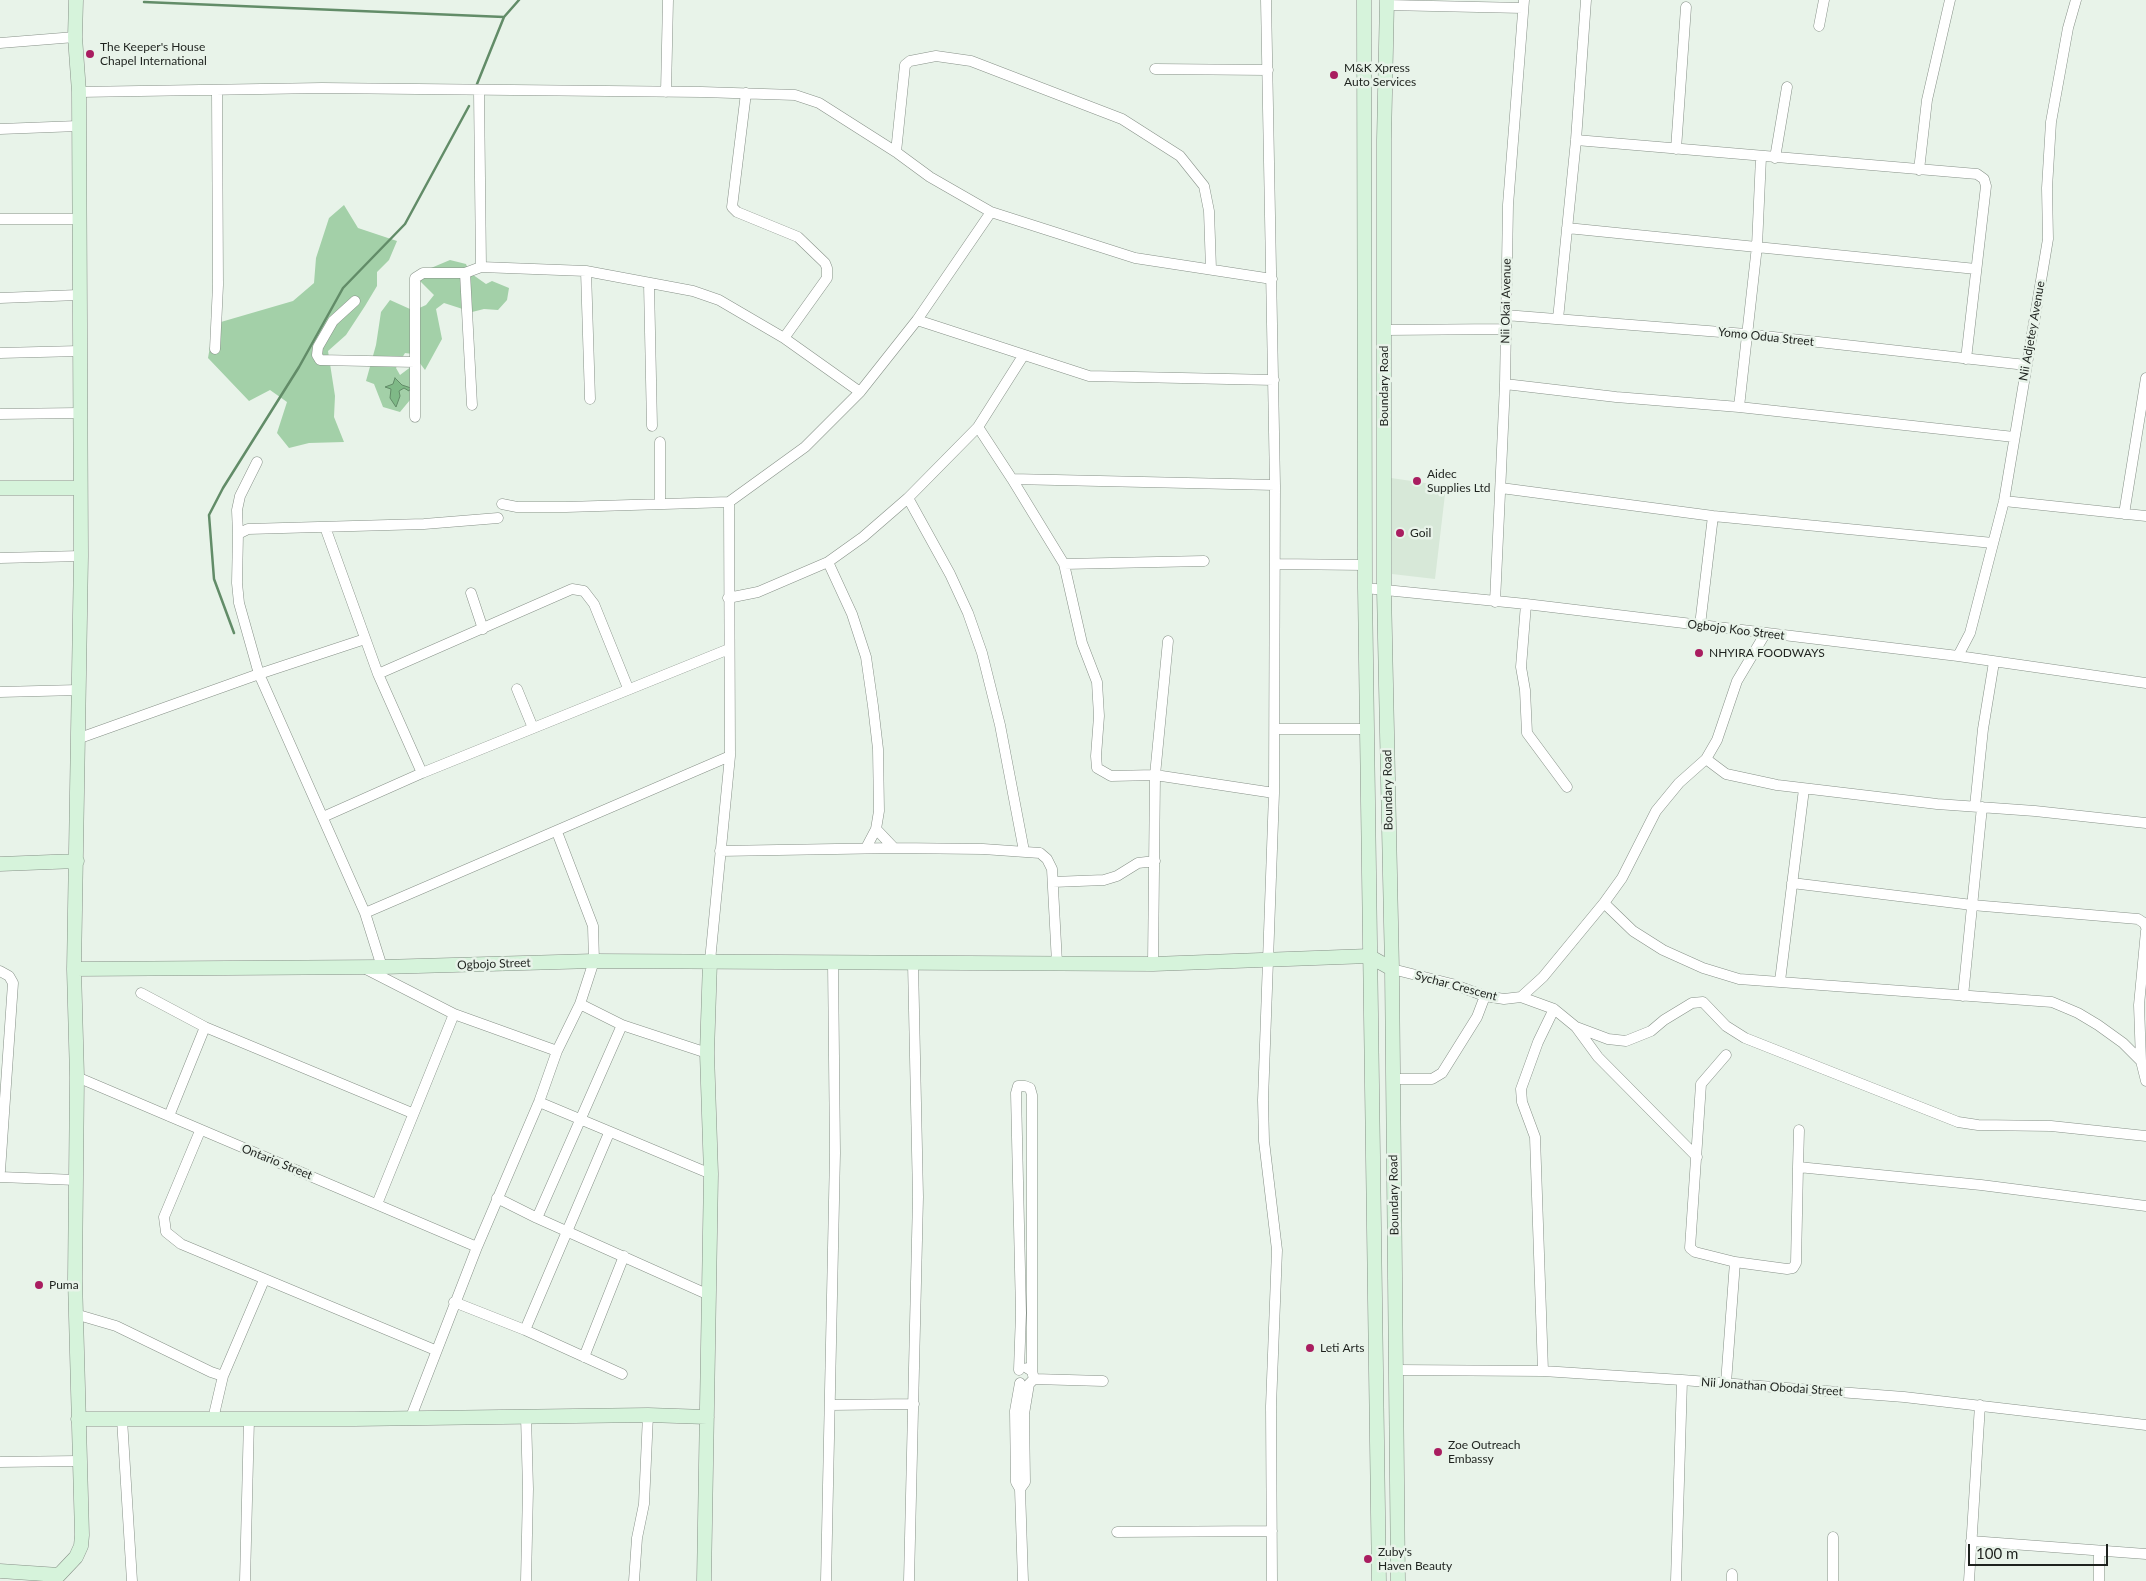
<!DOCTYPE html>
<style>
body{margin:0}
#map{position:relative;width:2146px;height:1581px;overflow:hidden;background:#e8f3e9;font-family:Lato,sans-serif}
canvas{display:block}
.scale{position:absolute;left:1968px;top:1544px;width:140px;height:22px;box-sizing:border-box;border:2px solid #1e221e;border-top:0;padding-left:6px;font-size:15px;line-height:18px;white-space:nowrap;color:#1e221e;-webkit-text-stroke:4px #e8f3e9;paint-order:stroke}
</style>
<div id="map">
<canvas width="2146" height="1581"></canvas>
<div class="scale">100 m</div>
</div>
<script>
const g = document.querySelector('canvas').getContext('2d');
g.lineJoin = 'round';
function fill(path, color) { g.fillStyle = color; g.fill(path, 'evenodd'); }
const shape = rows => new Path2D(rows.map(r => 'M' + r).join(''));
function strokePath(path, color, width, dash) { g.strokeStyle = color; g.lineWidth = width; g.lineCap = dash ? 'butt' : 'round'; g.setLineDash(dash || []); g.stroke(path); }
function write(font, color, halo, rows, align = 'center') {
  g.font = font + ' Lato,sans-serif'; g.lineWidth = 5; g.setLineDash([]); g.textBaseline = 'middle'; g.strokeStyle = halo; g.fillStyle = color; for (const [text, x, y, turn = 0] of rows) {
    g.save(); g.translate(x, y); g.rotate((+turn || 0) * Math.PI / 180); g.textAlign = isNaN(turn) ? turn : align; if (halo) g.strokeText(text, 0, 0); g.fillText(text, 0, 0); g.restore();
  }
}
fill(shape([
 [1391,478,1446,486,1435,579,1392,574]
]), '#d7e8d8');
fill(shape([
 [344,205,358,228,397,241,389,260,377,272,377,286,365,306,346,335,328,351,335,396,334,417,344,442,309,443,289,448,277,433,287,402,270,390,249,401,208,358,214,324,293,301,314,283,316,258,329,218],
 [450,260,466,264,469,272,486,284,492,281,509,288,507,300,498,310,484,309,472,312,444,303,436,309,442,339,425,370,413,354,405,353,396,368,400,375,412,366,410,400,400,412,383,407,374,384,366,381,376,345,381,312,390,300,410,309,417,309,426,305,434,295,419,280,431,268]
]), '#a3d0a8');
const water = shape([
 [395,378,402,385,411,388,409,391,404,388,399,391,400,396,396,407,390,398,391,389,385,387,393,384,395,378]
]);
fill(water, '#7fb987');
strokePath(water, '#628c68', 1);
strokePath(shape([
 [144,2,504,17],
 [477,84,504,17,519,0],
 [234,633,214,579,209,515,223,488,299,367,343,288,405,224,469,106]
]), '#628c68', 2.5);
const street = shape([
 [1266,0,1275,485,1274,793,1263,1100,1264,1141,1277,1250,1271,1406,1272,1581],
 [1387,5,1523,8],
 [1819,26,1824,0],
 [0,43,75,37],
 [1155,69,1268,70],
 [479,91,481,267],
 [79,92,322,88,702,92,795,95,819,103,896,152,930,177,991,212,1135,258,1272,279],
 [666,92,668,0],
 [746,93,732,207,737,212,798,237,825,263,827,268,827,278,784,338],
 [0,129,78,126],
 [1576,140,1977,174,1984,179,1986,186,1966,359],
 [1676,149,1686,7],
 [896,152,905,65,910,61,936,56,971,61,1122,119,1180,156,1204,186,1209,211,1211,269],
 [1775,158,1787,87],
 [1919,170,1927,100,1950,0],
 [0,219,78,219],
 [1567,228,1976,269],
 [586,271,590,399],
 [649,284,652,426],
 [0,298,78,295],
 [355,301,333,321,318,347,317,355,320,360,415,362],
 [1505,315,1746,334,2026,365],
 [1558,319,1576,140,1586,0],
 [917,320,1089,376,1274,380],
 [1384,330,1505,329],
 [215,349,218,285,217,91],
 [0,353,79,351],
 [1505,384,1616,397,1739,407,2014,437],
 [472,405,465,273,481,267,586,271,693,291,719,300,784,338,860,392],
 [1739,407,1757,246,1761,157],
 [0,414,79,413],
 [415,417,415,278,423,273,465,273],
 [978,427,1012,479,1275,485],
 [1012,479,1064,564,1082,643,1097,682,1099,716,1096,756,1097,768,1111,776,1155,775,1274,793],
 [1501,488,1713,516,1993,543],
 [908,498,950,574,968,613,982,653,1000,725,1024,851],
 [2004,501,2146,516],
 [660,503,660,442],
 [502,504,517,507,566,507,729,502,805,447,860,392,917,320,991,212],
 [2124,514,2146,378],
 [325,527,378,674,422,773],
 [238,534,237,510,240,496,257,462],
 [0,558,81,556],
 [828,562,852,614,866,657,873,706,878,749,879,811,876,829,866,848],
 [1064,564,1204,561],
 [1275,564,1365,565],
 [1365,588,1526,604,1958,656,2146,683],
 [471,593,483,629],
 [728,598,758,592,828,562,863,537,908,498,978,427,1023,356],
 [1495,602,1505,384,1508,205,1524,0],
 [1526,604,1521,667,1525,690,1527,733,1567,787],
 [1700,625,1713,516],
 [1958,656,1970,633,2004,501,2048,239,2047,188,2051,122,2068,28,2076,0],
 [378,674,572,589,584,591,594,604,628,688],
 [517,689,533,728],
 [0,692,78,690],
 [1275,729,1368,729],
 [77,739,259,674,365,639],
 [1706,759,1726,774,1777,785,1937,804,2035,811,2146,823],
 [1975,806,1983,729,1994,662],
 [323,817,422,773,729,649],
 [876,829,894,848],
 [720,851,894,848,983,849,1040,853,1047,859,1052,869,1057,963],
 [1053,882,1104,880,1117,876,1138,863,1155,861],
 [1792,883,1972,905,2138,919,2144,923,2146,927],
 [1604,903,1633,931,1663,950,1703,968,1739,979,2052,1002,2078,1013,2098,1025,2123,1043,2141,1061],
 [365,913,730,756],
 [2146,931,2139,1005,2141,1061,2146,1081],
 [710,961,730,756,729,502],
 [1153,964,1155,775,1168,641],
 [382,967,365,913,259,674,239,603,237,583,238,534,248,529,424,524,498,518],
 [366,969,454,1014,557,1051],
 [1392,969,1452,984,1485,996,1504,999,1521,997,1554,1009,1576,1027,1598,1057,1697,1157],
 [0,971,9,976,13,983,0,1171],
 [1780,981,1804,789],
 [141,993,205,1027,412,1113],
 [1963,996,1982,807],
 [1521,997,1543,977,1604,903,1622,878,1656,811,1679,783,1706,759,1717,740,1737,681,1765,634],
 [580,1004,622,1025,707,1053],
 [1576,1027,1608,1039,1626,1041,1651,1031,1664,1020,1692,1003,1703,1002,1726,1026,1745,1038,1958,1122,1978,1125,2051,1126,2146,1136],
 [77,1077,477,1247],
 [1392,1079,1432,1079,1442,1073,1477,1017,1485,996],
 [539,1102,711,1174],
 [169,1116,205,1027],
 [200,1131,164,1217,166,1232,181,1244,435,1350],
 [1798,1167,1799,1130],
 [0,1177,76,1180],
 [497,1198,537,1218,709,1295],
 [377,1204,454,1014],
 [537,1218,622,1025],
 [1735,1262,1787,1269,1793,1268,1796,1263,1798,1167,1981,1185,2146,1206],
 [454,1302,525,1330,622,1374],
 [75,1314,116,1326,211,1372,223,1376,264,1280],
 [525,1330,609,1133],
 [584,1357,624,1256],
 [1019,1370,1021,1313,1016,1093,1018,1086,1025,1086,1030,1088,1032,1095,1032,1371],
 [1397,1370,1543,1371,1682,1380,1904,1397,2146,1425],
 [1543,1371,1535,1137,1522,1102,1521,1089,1538,1042,1554,1009],
 [1034,1379,1103,1381],
 [1020,1383,1015,1411,1016,1482,1020,1489,1023,1581],
 [1726,1383,1735,1262,1695,1252,1690,1248,1701,1084,1726,1055],
 [830,1405,914,1404],
 [526,1416,528,1489,526,1581],
 [411,1417,477,1247,539,1102,557,1051,580,1004,594,961,593,926,557,832],
 [122,1419,132,1581],
 [213,1419,223,1376],
 [0,1462,78,1461],
 [1020,1489,1025,1482,1024,1414,1029,1384,1034,1379,1032,1371,1027,1368],
 [1117,1532,1272,1531],
 [1833,1537,1833,1581],
 [1971,1541,2146,1554],
 [245,1581,249,1419],
 [634,1581,637,1538,644,1504,648,1415],
 [826,1581,835,1153,833,962],
 [909,1581,918,1197,913,963],
 [1676,1581,1682,1380],
 [1732,1581,1732,1574],
 [1969,1581,1980,1405],
 [2099,1581,2099,1552]
]);
const secondary = shape([
 [1364,0,1365,588,1379,1581],
 [1387,0,1384,140,1384,590,1392,969,1398,1581],
 [0,488,79,488],
 [0,864,77,861],
 [74,969,382,967,594,961,1153,964,1369,956,1392,969],
 [78,1419,354,1419,648,1415,707,1417],
 [0,1571,59,1575,76,1557,81,1546,82,1535,75,1279,77,1077,74,969,81,556,79,92,75,37,76,0],
 [704,1581,711,1174,707,1053,710,961]
]);
strokePath(street, '#879188', 11);
strokePath(secondary, '#879188', 15);
strokePath(street, '#fff', 10);
strokePath(secondary, '#d6f3db', 14);
for (const [x, y, r, color] of [
 [90,54,5,"#a91d60"],
 [1334,75,5,"#a91d60"],
 [1417,481,5,"#a91d60"],
 [1400,533,5,"#a91d60"],
 [1699,653,5,"#a91d60"],
 [39,1285,5,"#a91d60"],
 [1310,1348,5,"#a91d60"],
 [1438,1452,5,"#a91d60"],
 [1368,1559,5,"#a91d60"]
]) { const dot = new Path2D(); dot.arc(x, y, r, 0, 2 * Math.PI); g.fillStyle = color; g.fill(dot); strokePath(dot, '#e8f3e9', 2); }
write('12px', '#1e221e', '#e8f3e9', [
 ["The Keeper's House",100,47],
 ["Chapel International",100,61],
 ["M&K Xpress",1344,68],
 ["Auto Services",1344,82],
 ["Aidec",1427,474],
 ["Supplies Ltd",1427,488],
 ["Goil",1410,533],
 ["NHYIRA FOODWAYS",1709,653],
 ["Puma",49,1285],
 ["Leti Arts",1320,1348],
 ["Zoe Outreach",1448,1445],
 ["Embassy",1448,1459],
 ["Zuby's",1378,1552],
 ["Haven Beauty",1378,1566]
], 'left');
write('12px', '#1e221e', '#e8f3e9', [
 ["Nii Okai Avenue",1506,301,-89],
 ["Nii Adjetey Avenue",2032,331,-80],
 ["Yomo Odua Street",1766,337,6],
 ["Boundary Road",1384,386,-90],
 ["Ogbojo Koo Street",1736,630,7],
 ["Boundary Road",1388,790,-91],
 ["Ogbojo Street",494,964,-2],
 ["Sychar Crescent",1456,986,15],
 ["Ontario Street",277,1162,22],
 ["Boundary Road",1394,1195,-91],
 ["Nii Jonathan Obodai Street",1772,1387,4]
]);
</script>
